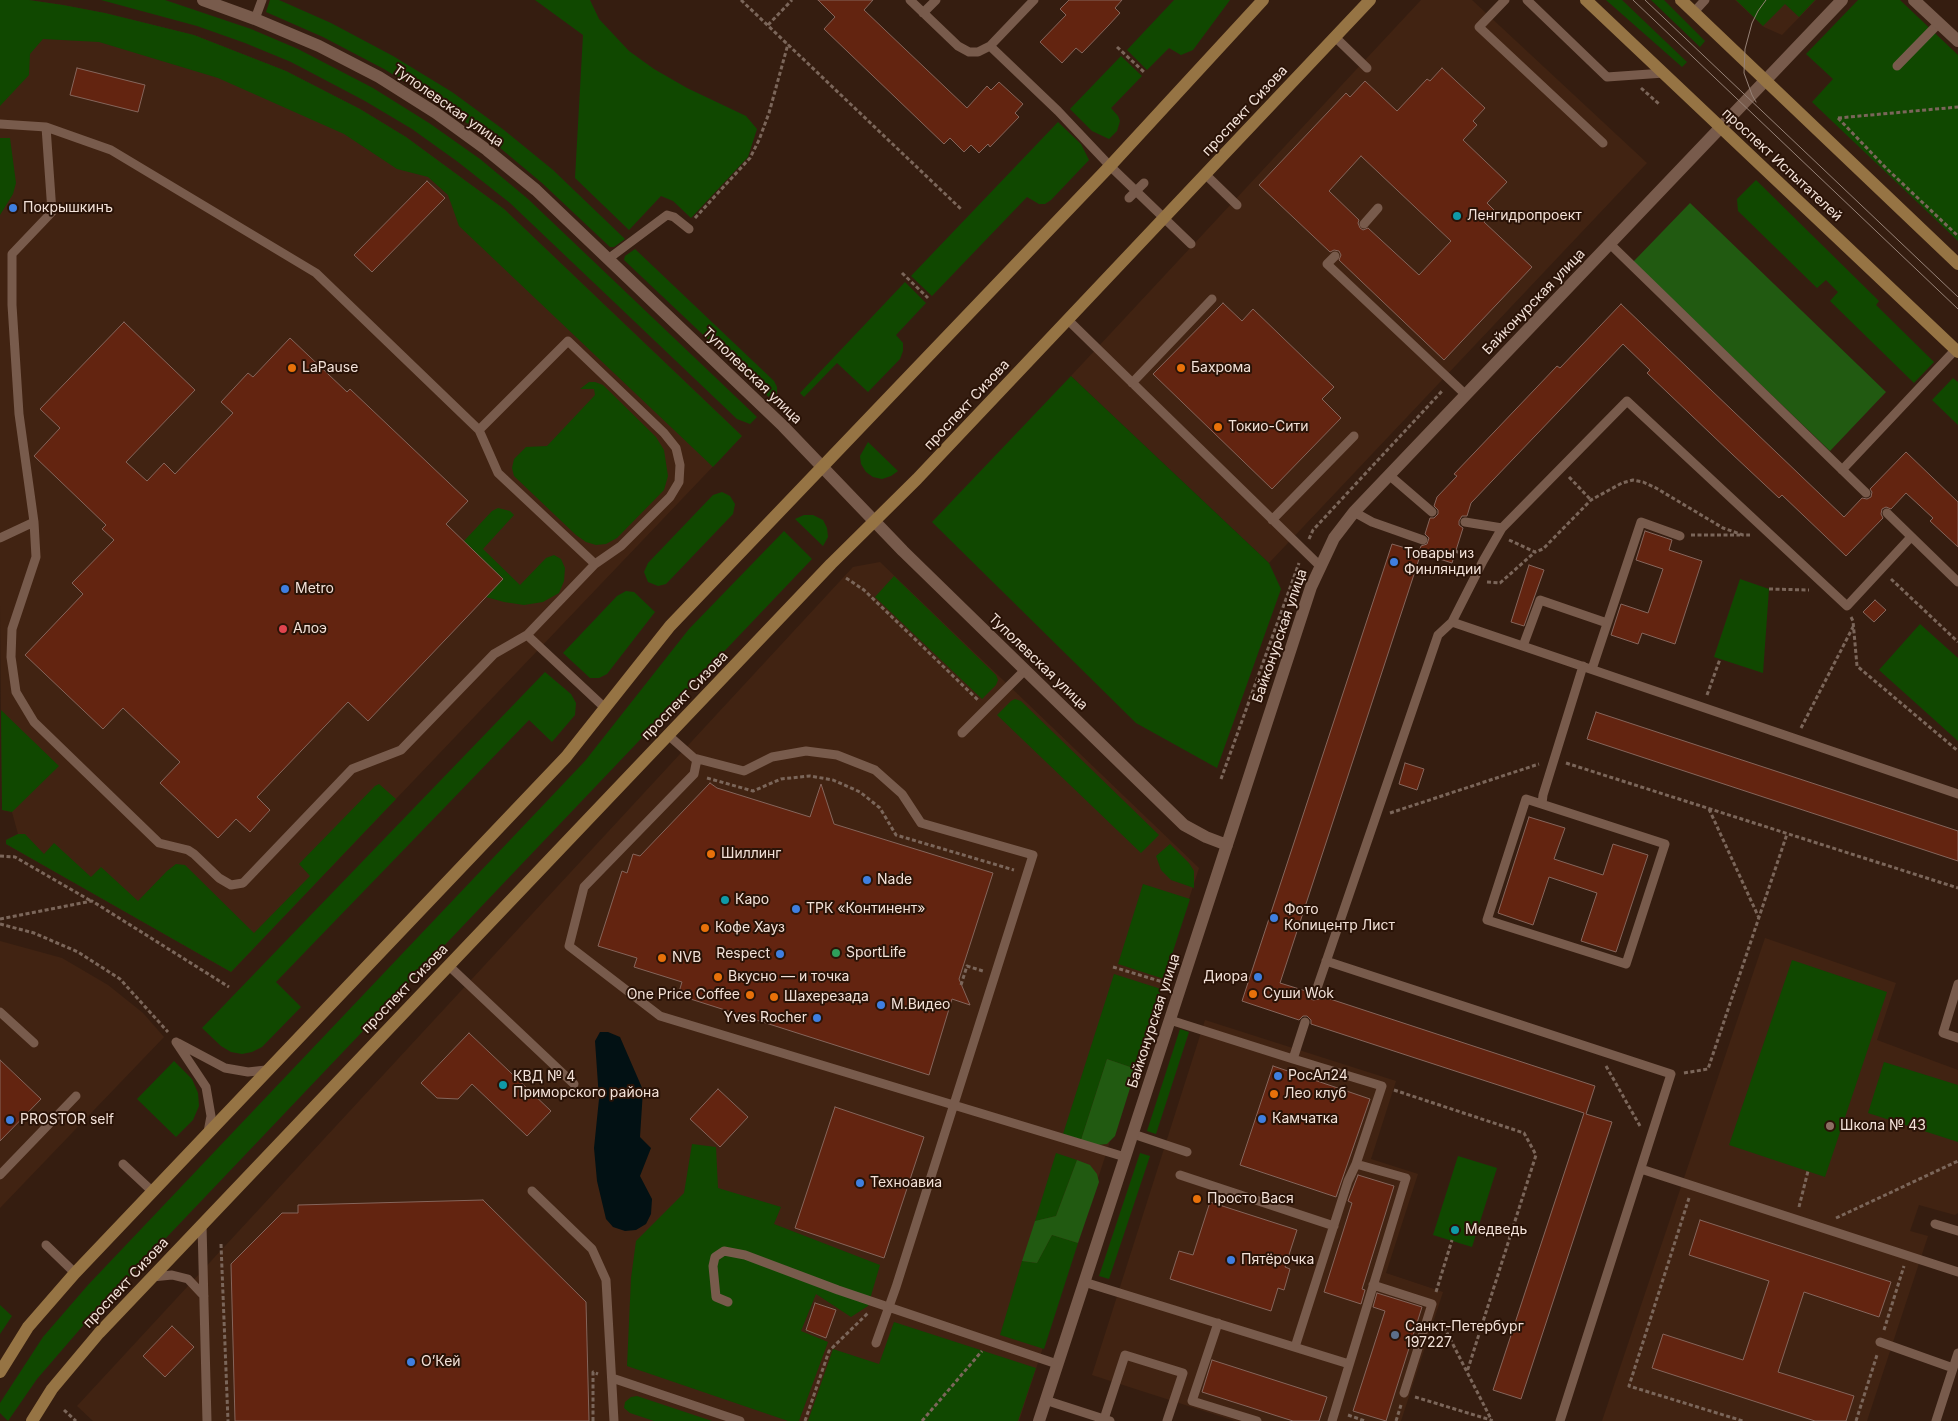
<!DOCTYPE html>
<meta charset="utf-8">
<style>
body{margin:0}
canvas{display:block;background:#351d10}
</style>
<canvas width="1958" height="1421"></canvas>
<script>
const g = document.querySelector('canvas').getContext('2d');
g.lineJoin = 'round';
function fill(path, color) { g.fillStyle = color; g.fill(path, 'evenodd'); }
const shape = rows => new Path2D(rows.map(r => 'M' + r).join(''));
function strokePath(path, color, width, dash) { g.strokeStyle = color; g.lineWidth = width; g.lineCap = dash ? 'butt' : 'round'; g.setLineDash(dash || []); g.stroke(path); }
function write(font, color, halo, rows, align = 'center') {
  g.font = font + ' Inter,sans-serif'; g.lineWidth = 4; g.setLineDash([]); g.textBaseline = 'middle'; g.strokeStyle = halo; g.fillStyle = color; for (const [text, x, y, turn = 0] of rows) {
    g.save(); g.translate(x, y); g.rotate((+turn || 0) * Math.PI / 180); g.textAlign = isNaN(turn) ? turn : align; if (halo) g.strokeText(text, 0, 0); g.fillText(text, 0, 0); g.restore();
  }
}
fill(shape([
 [0,0,29,0,63,5,105,13,194,35,286,71,360,109,406,137,504,209,742,436,231,972,6,844,6,840,18,834,12,812,2,810,0,606],
 [1421,0,1472,0,1647,163,1269,563,1071,376],
 [1735,0,1816,0,1782,35,1764,27],
 [880,562,1199,868,1019,1421,93,1421,77,1406,853,567],
 [1765,938,1896,983,1877,1040,1958,1070,1958,1213,1955,1215,1919,1205,1910,1231,1928,1236,1867,1421,1602,1421],
 [0,941,62,958,108,985,143,1013,164,1037,0,1208],
 [1205,1020,1396,1081,1371,1159,1418,1174,1386,1273,1443,1292,1401,1421,1235,1421,1092,1375]
]), '#412312');
fill(shape([
 [0,0,29,0,63,5,105,13,194,35,286,71,360,109,406,137,504,209,742,436,713,467,459,226,448,195,428,177,397,169,344,134,218,78,99,42,43,39,30,54,29,75,0,106],
 [101,0,165,0,251,29,298,49,373,88,429,123,480,159,528,199,757,417,750,424,737,419,510,203,458,162,412,129,365,101,291,62,245,43,197,26],
 [270,0,279,0,331,23,393,56,452,92,504,130,553,170,625,239,614,247,610,247,542,183,493,142,442,105,384,69,323,37,266,12],
 [535,0,590,0,599,19,629,51,654,69,687,88,746,116,757,129,748,157,691,218,673,201,661,196,629,230,575,178,583,35],
 [1174,0,1230,0,1193,50,1181,55,1169,48,1147,70,1127,50],
 [1606,0,1622,0,1687,62,1682,67],
 [1651,0,1664,0,1705,41,1700,47],
 [1736,0,1815,0,1799,17,1785,4,1763,26],
 [1858,0,1900,0,1958,55,1958,241,1812,102,1833,79,1806,54],
 [1121,56,1142,76,1111,108,1118,116,1120,121,1117,131,1109,139,1092,131,1070,109],
 [1058,122,1081,144,1089,160,1051,200,1045,204,1039,204,1027,197,932,296,911,276],
 [0,138,10,138,16,183,13,194,0,215],
 [1756,180,1879,301,1876,305,1934,362,1914,383,1830,301,1838,292,1826,280,1817,288,1738,211,1737,199],
 [635,249,774,381,777,387,777,393,773,401,624,260,625,256],
 [905,282,926,303,896,335,903,343,903,351,900,359,868,392,837,363,804,397,800,393],
 [1071,376,1269,563,1281,589,1217,768,1136,723,932,522],
 [1953,378,1958,382,1958,425,1932,400],
 [589,382,595,382,603,385,656,437,664,450,668,476,664,490,617,538,606,544,596,545,586,542,576,535,514,476,512,468,514,459,526,447,547,446,595,395,594,389,580,389],
 [868,442,898,471,891,476,882,479,873,477,866,472,861,464,860,456],
 [722,492,730,496,735,504,733,514,666,584,658,586,648,582,644,572,648,563,713,495],
 [498,508,510,511,514,515,483,549,520,585,546,558,554,555,561,559,565,568,564,581,559,593,543,602,524,605,504,602,486,597,503,579,464,541,492,511],
 [804,515,813,515,823,520,827,528,828,537,823,546,795,519],
 [784,531,812,559,87,1321,37,1379,8,1421,0,1413,0,1403,43,1337,88,1285,585,761,689,629],
 [894,576,996,675,998,680,996,685,982,699,875,597],
 [1740,579,1769,589,1763,673,1714,657],
 [626,591,634,592,655,612,607,674,599,678,590,678,563,653,617,596],
 [1920,624,1958,658,1958,741,1879,670],
 [545,672,571,694,576,703,575,715,552,742,529,720,276,982,301,1007,262,1047,252,1052,242,1054,231,1052,221,1046,202,1028],
 [1015,699,1021,701,1159,835,1141,853,997,715,1011,701],
 [1,710,59,766,12,812,2,810],
 [379,784,396,799,231,972,6,844,6,840,18,834,25,834,44,854,54,843,91,877,101,867,138,901,167,871,176,864,185,865,254,933,310,876,299,864,375,786],
 [1170,844,1189,863,1194,871,1194,888,1171,880,1161,870,1156,856],
 [1143,884,1190,899,1164,979,1118,964],
 [1792,960,1887,992,1825,1177,1729,1145],
 [1114,974,1161,989,1136,1069,1107,1059,1081,1140,1063,1134],
 [1180,1029,1189,1032,1156,1134,1147,1131],
 [174,1061,192,1079,198,1093,199,1106,193,1120,176,1137,137,1099],
 [1884,1062,1958,1085,1958,1142,1868,1113],
 [692,1144,716,1147,718,1188,781,1207,774,1224,880,1265,868,1306,851,1317,816,1294,801,1331,828,1342,799,1421,788,1421,627,1366,631,1278,636,1241,684,1193],
 [1056,1153,1077,1160,1056,1216,1035,1221],
 [1140,1153,1150,1156,1109,1279,1099,1276],
 [1458,1156,1497,1168,1472,1247,1433,1235],
 [1052,1235,1078,1243,1044,1349,1000,1335,1022,1261,1037,1263],
 [0,1305,12,1316,0,1334],
 [894,1322,1036,1368,1018,1421,808,1421,833,1349,879,1364],
 [637,1396,712,1421,654,1421,630,1413,624,1408,625,1402,631,1397]
]), '#104800');
fill(shape([
 [1690,203,1886,392,1830,451,1633,262],
 [1107,1059,1136,1069,1115,1136,1107,1144,1097,1145,1081,1140],
 [1077,1160,1090,1165,1097,1174,1099,1182,1078,1243,1052,1235,1037,1263,1022,1261,1035,1221,1056,1216]
]), '#215a11');
fill(shape([
 [600,1032,608,1032,620,1037,643,1090,640,1137,651,1148,640,1176,652,1199,651,1214,646,1224,636,1230,625,1231,613,1227,606,1219,597,1181,594,1148,599,1099,595,1041]
]), '#021114');
const building = shape([
 [818,0,873,0,864,10,967,108,987,86,991,90,999,82,1023,104,1015,113,1019,117,990,147,988,144,979,153,971,145,964,152,950,138,944,144,824,29,835,17,818,0],
 [1069,0,1122,0,1115,8,1120,13,1108,26,1082,53,1076,48,1062,63,1040,42,1066,15,1060,9,1069,0],
 [77,68,145,85,138,112,70,95,77,68],
 [1442,68,1485,108,1473,121,1477,125,1463,140,1507,182,1487,203,1494,210,1484,222,1532,267,1444,360,1339,260,1341,255,1339,251,1334,250,1330,252,1259,185,1346,93,1350,97,1365,81,1397,111,1427,79,1430,81,1442,68],
 [1361,156,1451,241,1419,275,1368,228,1363,230,1360,228,1358,223,1359,220,1329,191,1361,156],
 [427,181,445,198,372,272,354,255,427,181],
 [1223,303,1242,321,1253,309,1334,387,1322,399,1341,418,1272,489,1153,374,1223,303],
 [1621,304,1844,517,1862,498,1867,499,1871,497,1872,492,1870,489,1906,452,1958,502,1958,547,1930,521,1933,518,1906,493,1891,509,1886,507,1882,509,1881,514,1883,518,1846,556,1782,495,1779,498,1732,454,1647,373,1650,370,1623,344,1471,503,1467,516,1462,516,1459,521,1459,525,1463,528,1452,563,1421,553,1280,983,1309,992,1310,998,1313,1000,1319,999,1321,996,1595,1086,1586,1114,1612,1122,1521,1399,1493,1390,1584,1113,1311,1024,1311,1020,1307,1016,1303,1016,1299,1020,1242,1001,1392,544,1419,552,1421,546,1427,544,1429,538,1425,534,1430,518,1434,518,1438,514,1438,510,1434,506,1437,497,1457,476,1454,474,1557,366,1560,368,1621,304],
 [124,322,195,390,126,462,147,481,164,463,175,474,233,413,221,402,248,373,253,377,290,338,347,392,350,389,468,501,446,524,503,579,368,721,348,702,257,797,270,810,250,832,236,819,218,838,160,783,180,762,123,708,103,729,25,655,83,594,72,583,114,540,102,529,106,525,34,456,60,428,40,409,124,322],
 [1645,531,1672,540,1669,550,1702,561,1675,644,1642,633,1638,644,1611,635,1621,604,1648,613,1663,569,1636,560,1645,531],
 [1529,565,1544,570,1524,626,1511,622,1529,565],
 [1875,600,1886,610,1874,622,1863,612,1875,600],
 [1596,712,1958,831,1958,861,1587,739,1596,712],
 [1405,763,1424,769,1417,790,1399,784,1405,763],
 [710,783,717,788,810,817,821,784,834,824,993,873,959,979,970,1005,952,999,929,1075,678,995,682,982,634,967,637,958,598,946,622,871,627,873,633,854,640,856,710,783],
 [1529,817,1565,828,1554,859,1603,875,1613,844,1648,855,1616,952,1581,941,1597,893,1549,877,1533,925,1498,913,1529,817],
 [469,1033,551,1111,527,1136,472,1084,458,1099,437,1098,421,1083,469,1033],
 [0,1060,41,1099,0,1141,0,1060],
 [1273,1066,1370,1099,1336,1197,1240,1165,1273,1066],
 [718,1089,748,1117,720,1147,690,1119,718,1089],
 [835,1107,924,1137,884,1258,795,1228,835,1107],
 [1358,1175,1394,1186,1362,1289,1365,1290,1361,1304,1324,1292,1352,1203,1348,1201,1358,1175],
 [483,1200,586,1302,589,1421,235,1421,231,1264,282,1213,298,1213,298,1205,483,1200],
 [1210,1202,1297,1230,1285,1267,1290,1269,1284,1290,1278,1288,1271,1311,1170,1279,1179,1251,1193,1255,1210,1202],
 [1700,1220,1891,1282,1879,1317,1804,1292,1778,1372,1854,1396,1846,1421,1815,1421,1652,1368,1663,1334,1743,1360,1769,1281,1689,1255,1700,1220],
 [1377,1293,1422,1307,1386,1421,1353,1411,1385,1311,1373,1307,1377,1293],
 [815,1303,836,1310,826,1338,806,1330,815,1303],
 [172,1326,194,1347,165,1377,143,1356,172,1326],
 [1212,1360,1327,1397,1319,1421,1293,1421,1202,1392,1212,1360]
]);
fill(building, '#632410');
strokePath(building, '#85655b', 1);
strokePath(shape([
 [741,0,962,210],
 [768,25,792,0],
 [1117,47,1144,72],
 [1641,88,1659,104],
 [1838,118,1886,168,1958,236],
 [1838,118,1958,107],
 [695,218,750,158,759,140,769,113,788,44],
 [902,273,928,298],
 [1569,477,1591,500],
 [1691,535,1740,535],
 [1309,539,1313,530,1443,390],
 [1509,540,1535,552,1543,549,1591,500,1622,483,1633,480,1643,482,1656,488,1723,528,1743,535,1750,535],
 [1455,551,1471,557],
 [846,578,864,590,978,700],
 [1891,579,1958,642],
 [1487,582,1500,583,1535,552],
 [1769,589,1809,590],
 [1851,617,1853,621,1857,666,1958,751],
 [1707,695,1720,659],
 [1801,728,1853,627],
 [1566,763,1958,888],
 [707,778,753,791,781,779,810,776,833,780,860,792,880,808,896,835,1014,870],
 [1221,779,1299,563],
 [1709,809,1759,918],
 [1390,813,1539,764],
 [0,856,15,857,91,901],
 [0,919,92,901,229,987],
 [0,924,34,933,78,952,120,979,168,1032],
 [1113,967,1166,983],
 [961,985,967,966,983,971],
 [1606,1066,1640,1126],
 [1684,1073,1708,1069,1787,834],
 [1394,1090,1524,1133,1536,1155,1467,1372],
 [1689,1198,1629,1386,1743,1421],
 [1799,1207,1808,1171],
 [1836,1218,1958,1161],
 [221,1244,228,1421],
 [1436,1292,1452,1240],
 [1441,1321,1492,1421],
 [1884,1330,1904,1266],
 [1415,1397,1491,1420],
 [64,1410,76,1421],
 [1348,1415,1365,1421],
 [593,1421,593,1372,598,1374],
 [805,1421,829,1351,868,1313],
 [922,1421,982,1351],
 [1396,1421,1401,1405],
 [1856,1421,1877,1355]
]), '#7b665a', 3, [4, 2.5]);
strokePath(shape([
 [910,0,958,46,969,52,978,52,990,46,1058,111,1110,166,1191,244],
 [1505,0,1479,27,1603,143],
 [1527,0,1607,77,1664,73],
 [1694,12,1705,0],
 [923,13,936,0],
 [255,19,262,0],
 [1335,37,1367,68],
 [990,46,1034,0],
 [1897,66,1939,23],
 [0,124,46,127,111,150,316,273,479,430,498,473,595,564],
 [46,127,52,212,12,254,12,305,19,414,34,522,36,557,12,629,11,657,16,692,34,722,159,843,188,850,194,854,219,878,231,885,243,883,352,769,401,750,494,654,527,635],
 [1205,174,1237,205],
 [1129,198,1144,183],
 [1364,224,1378,208],
 [1610,244,1866,493],
 [1335,256,1327,264,1466,395],
 [608,259,667,215,674,217,689,229],
 [1068,320,1320,566],
 [1132,383,1212,299],
 [479,430,568,341,664,433,676,448,680,465,679,482,670,497,621,546,595,564,527,635,605,708],
 [1842,470,1955,350],
 [1389,475,1432,512],
 [1354,512,1372,522,1423,540],
 [1887,513,1958,582],
 [1272,520,1354,436],
 [1465,522,1502,528],
 [0,538,34,522],
 [1452,622,1958,794],
 [1523,646,1540,600,1607,623],
 [1592,669,1641,522,1680,536],
 [962,733,1025,670],
 [668,735,694,758,744,771,772,757,806,751,837,755,875,770,902,794,921,823,1033,855,896,1287,876,1343],
 [697,759,694,774,584,887,569,946,660,1016,1125,1157],
 [1526,799,1665,844,1626,964,1487,920,1526,799],
 [1542,804,1543,795,1583,666],
 [1326,961,1671,1074,1560,1421],
 [448,965,574,1084],
 [1958,984,1943,1033,1958,1038],
 [1315,994,1438,635,1452,622,1483,561,1502,528,1627,401,1847,606,1911,537],
 [0,1012,34,1043],
 [1170,1020,1293,1059,1305,1022],
 [176,1042,206,1087,211,1116,208,1132],
 [178,1043,225,1068,248,1072,266,1070],
 [1293,1059,1382,1086,1356,1164,1348,1181,1295,1347],
 [1133,1134,1187,1152],
 [123,1164,153,1192],
 [1641,1169,1958,1272],
 [0,1175,76,1096],
 [1180,1175,1334,1226],
 [532,1191,592,1249,606,1280,614,1421],
 [1935,1224,1958,1231],
 [202,1225,207,1421],
 [46,1245,75,1273],
 [152,1277,172,1275,188,1279,204,1296],
 [1084,1282,1349,1364],
 [1373,1285,1432,1304,1404,1393],
 [728,1302,716,1297,713,1266,715,1257,724,1251,745,1255,838,1290,1057,1364],
 [1218,1323,1192,1401,1257,1421],
 [1880,1342,1953,1368],
 [612,1378,740,1421],
 [1045,1400,1110,1421],
 [1104,1419,1125,1355,1183,1373,1167,1421],
 [1332,1421,1406,1178,1356,1164],
 [1936,1421,1958,1353]
]), '#785b4c', 9);
strokePath(shape([
 [203,0,255,19,319,46,379,77,436,113,487,150,536,190,783,426,903,551,1184,825,1206,837,1227,845],
 [1914,0,1958,41],
 [1039,1421,1311,587,1334,538,1354,512,1842,0]
]), '#785b4c', 12);
strokePath(shape([
 [1586,0,1958,352],
 [1681,0,1958,264],
 [0,1372,28,1327,75,1273,566,757,670,626,1110,166,1263,0],
 [32,1421,52,1389,99,1333,831,564,917,479,1370,0]
]), '#967444', 12);
strokePath(shape([
 [1633,0,1958,309],
 [1645,0,1958,297],
 [1756,102,1752,95,1744,73,1745,49,1752,23,1758,11,1766,0]
]), '#968277', 1);
for (const [x, y, r, color] of [
 [13,208,5,"#3f7fe0"],
 [1457,216,5,"#0f9aa8"],
 [292,368,5,"#e8710a"],
 [1181,368,5,"#e8710a"],
 [1218,427,5,"#e8710a"],
 [1394,562,5,"#3f7fe0"],
 [285,589,5,"#3f7fe0"],
 [283,629,5,"#e0444e"],
 [711,854,5,"#e8710a"],
 [867,880,5,"#3f7fe0"],
 [725,900,5,"#0f9aa8"],
 [796,909,5,"#3f7fe0"],
 [1274,918,5,"#3f7fe0"],
 [705,928,5,"#e8710a"],
 [836,953,5,"#2e9e5b"],
 [780,954,5,"#3f7fe0"],
 [662,958,5,"#e8710a"],
 [718,977,5,"#e8710a"],
 [1258,977,5,"#3f7fe0"],
 [1253,994,5,"#e8710a"],
 [750,995,5,"#e8710a"],
 [774,997,5,"#e8710a"],
 [881,1005,5,"#3f7fe0"],
 [817,1018,5,"#3f7fe0"],
 [1278,1076,5,"#3f7fe0"],
 [503,1085,5,"#0f9aa8"],
 [1274,1094,5,"#e8710a"],
 [1262,1119,5,"#3f7fe0"],
 [10,1120,5,"#3f7fe0"],
 [1830,1126,5,"#8d6e63"],
 [860,1183,5,"#3f7fe0"],
 [1197,1199,5,"#e8710a"],
 [1455,1230,5,"#0f9aa8"],
 [1231,1260,5,"#3f7fe0"],
 [1395,1335,5,"#5c6f8a"],
 [411,1362,5,"#3f7fe0"]
]) { const dot = new Path2D(); dot.arc(x, y, r, 0, 2 * Math.PI); g.fillStyle = color; g.fill(dot); strokePath(dot, '#2a1307', 2); }
write('14px', '#f3e2d9', '#2a1307', [
 ["Туполевская улица",448,106,35],
 ["проспект Сизова",1245,111,-47],
 ["проспект Испытателей",1782,165,43],
 ["Байконурская улица",1534,302,-46],
 ["Туполевская улица",752,376,44],
 ["проспект Сизова",967,405,-47],
 ["Байконурская улица",1280,636,-71],
 ["Туполевская улица",1038,662,44],
 ["проспект Сизова",685,696,-46],
 ["проспект Сизова",405,989,-46],
 ["Байконурская улица",1154,1021,-72],
 ["проспект Сизова",126,1283,-47]
]);
write('14px', '#f3e2d9', '#2a1307', [
 ["Покрышкинъ",23,208],
 ["Ленгидропроект",1467,216],
 ["LaPause",302,368],
 ["Бахрома",1191,368],
 ["Токио-Сити",1228,427],
 ["Товары из",1404,554],
 ["Финляндии",1404,570],
 ["Metro",295,589],
 ["Алоэ",293,629],
 ["Шиллинг",721,854],
 ["Nade",877,880],
 ["Каро",735,900],
 ["ТРК «Континент»",806,909],
 ["Фото",1284,910],
 ["Копицентр Лист",1284,926],
 ["Кофе Хауз",715,928],
 ["SportLife",846,953],
 ["Respect",770,954,"right"],
 ["NVB",672,958],
 ["Вкусно — и точка",728,977],
 ["Диора",1248,977,"right"],
 ["Суши Wok",1263,994],
 ["One Price Coffee",740,995,"right"],
 ["Шахерезада",784,997],
 ["М.Видео",891,1005],
 ["Yves Rocher",807,1018,"right"],
 ["РосАл24",1288,1076],
 ["КВД № 4",513,1077],
 ["Приморского района",513,1093],
 ["Лео клуб",1284,1094],
 ["Камчатка",1272,1119],
 ["PROSTOR self",20,1120],
 ["Школа № 43",1840,1126],
 ["Техноавиа",870,1183],
 ["Просто Вася",1207,1199],
 ["Медведь",1465,1230],
 ["Пятёрочка",1241,1260],
 ["Санкт-Петербург",1405,1327],
 ["197227",1405,1343],
 ["О’Кей",421,1362]
], 'left');
</script>
